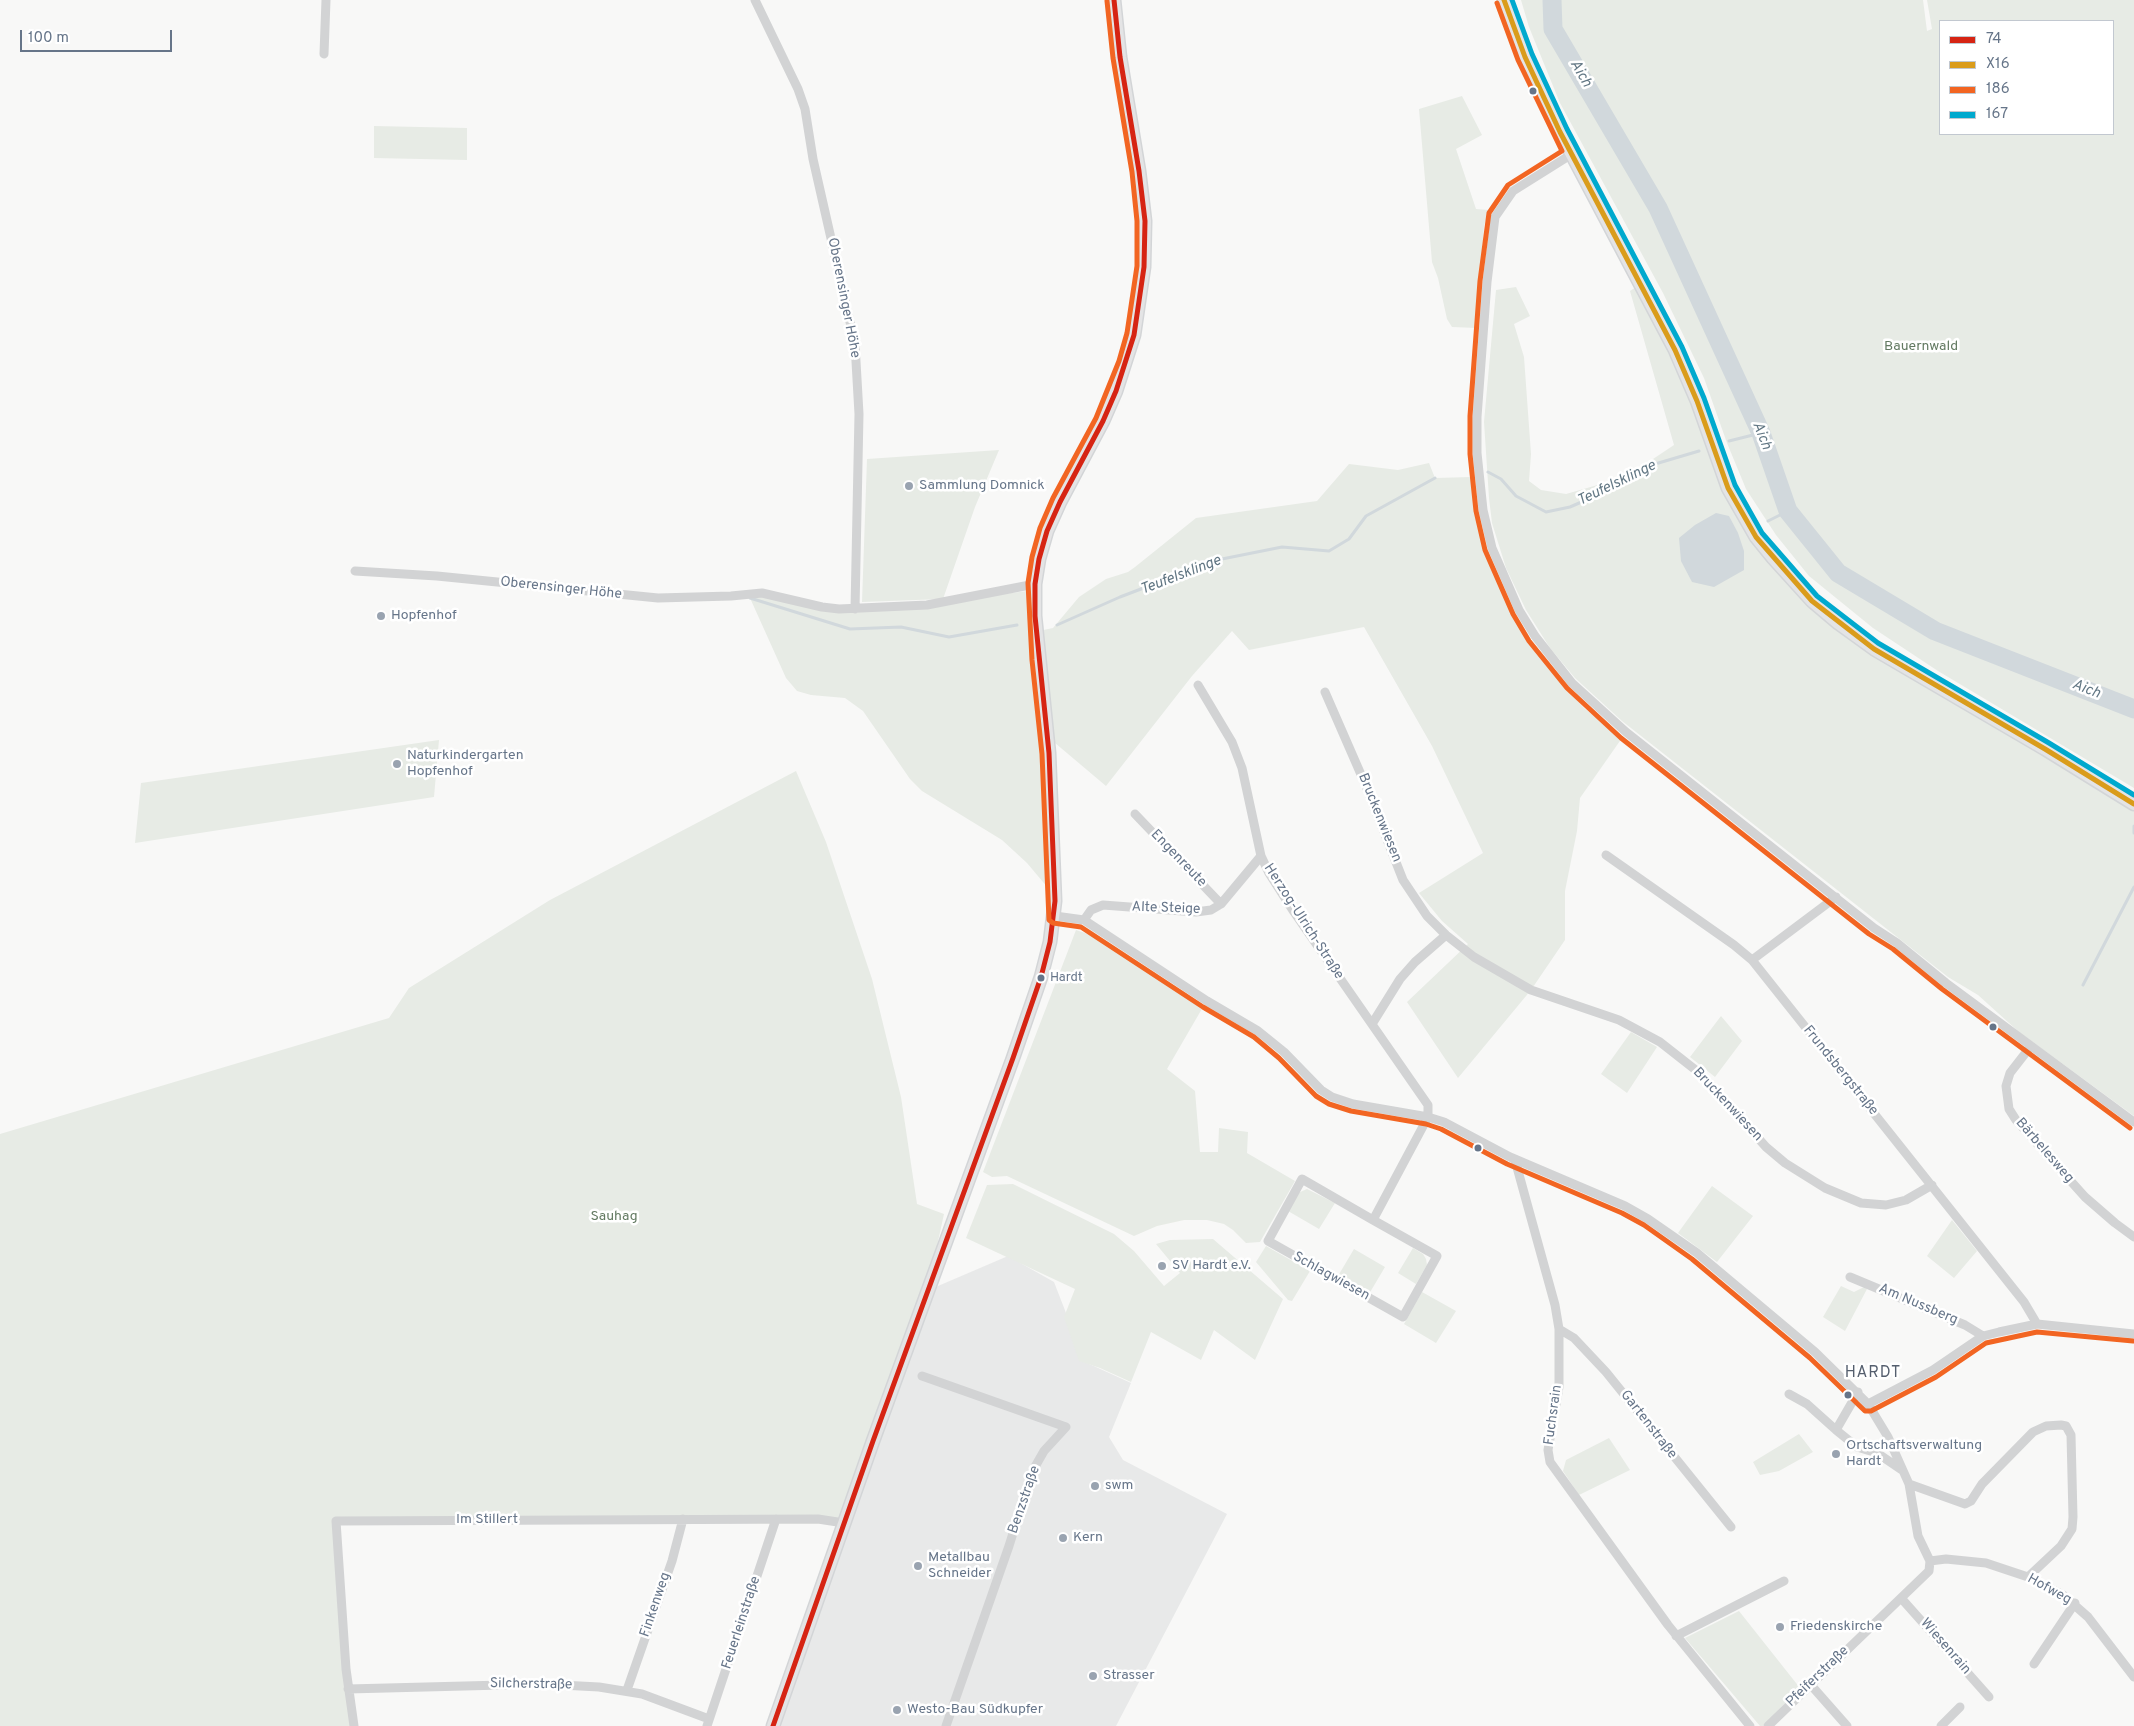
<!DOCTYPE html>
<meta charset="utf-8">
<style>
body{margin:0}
#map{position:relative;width:2134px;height:1726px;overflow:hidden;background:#f8f8f7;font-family:Overpass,sans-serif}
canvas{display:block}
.legend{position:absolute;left:1939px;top:20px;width:175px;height:115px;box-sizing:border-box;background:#fff;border:1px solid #c2c8d0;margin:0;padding:6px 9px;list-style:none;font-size:15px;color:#667589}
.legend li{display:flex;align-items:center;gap:10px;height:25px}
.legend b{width:25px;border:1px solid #c2c8d0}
.scale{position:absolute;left:20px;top:30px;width:152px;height:22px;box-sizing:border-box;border:2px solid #667589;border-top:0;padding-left:6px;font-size:15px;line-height:18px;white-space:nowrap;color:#667589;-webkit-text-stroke:4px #fff;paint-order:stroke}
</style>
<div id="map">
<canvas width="2134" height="1726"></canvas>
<ul class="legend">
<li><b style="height:6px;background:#d62413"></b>74</li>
<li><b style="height:6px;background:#da9c1b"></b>X16</li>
<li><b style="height:6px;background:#f26522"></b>186</li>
<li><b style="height:6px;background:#00a9ce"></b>167</li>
</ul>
<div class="scale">100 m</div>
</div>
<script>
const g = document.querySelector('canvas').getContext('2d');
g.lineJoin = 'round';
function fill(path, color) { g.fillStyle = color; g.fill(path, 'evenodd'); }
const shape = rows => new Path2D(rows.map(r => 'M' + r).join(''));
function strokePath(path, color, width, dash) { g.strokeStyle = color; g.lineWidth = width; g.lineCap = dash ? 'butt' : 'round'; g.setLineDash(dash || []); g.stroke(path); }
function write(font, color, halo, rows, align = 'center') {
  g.font = font + ' Overpass,sans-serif'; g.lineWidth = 5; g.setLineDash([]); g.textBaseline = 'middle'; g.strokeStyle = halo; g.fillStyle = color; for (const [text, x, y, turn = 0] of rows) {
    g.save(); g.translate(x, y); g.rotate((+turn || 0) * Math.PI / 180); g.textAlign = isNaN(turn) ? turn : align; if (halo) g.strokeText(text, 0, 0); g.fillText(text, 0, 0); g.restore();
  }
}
fill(shape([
 [1008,1256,1054,1282,1085,1362,1131,1383,1109,1437,1123,1460,1227,1514,1116,1726,773,1726,926,1296,938,1286]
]), '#e8e9e9');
fill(shape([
 [1521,0,1923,0,1927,31,1932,29,1927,0,2134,0,2134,788,1938,671,1873,628,1809,576,1776,535,1746,489,1727,443,1704,378,1663,293,1560,103,1529,27],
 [1940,21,2113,21,2113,134,1940,134],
 [1462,96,1482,135,1456,149,1476,209,1489,210,1484,226,1477,328,1452,327,1447,319,1438,278,1432,262,1419,109],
 [374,126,467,128,467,160,374,158],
 [1516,287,1530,316,1514,324,1524,357,1531,454,1529,481,1541,490,1566,494,1601,484,1644,465,1674,445,1630,291,1636,287,1678,367,1736,513,1866,650,1900,672,2012,735,2134,811,2134,1116,2019,1032,1978,995,1948,977,1622,721,1575,678,1550,648,1526,610,1506,568,1492,523,1489,498,1484,422,1496,290],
 [999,450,975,507,943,599,862,602,867,459],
 [1429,463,1435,478,1471,477,1486,551,1511,610,1537,653,1563,685,1584,708,1622,738,1580,798,1577,831,1565,891,1565,940,1531,990,1458,1078,1407,1002,1468,944,1442,921,1419,893,1483,853,1432,746,1364,627,1249,650,1232,631,1192,676,1106,786,1042,732,1048,888,1027,863,1002,840,922,791,910,779,863,711,845,698,811,695,797,691,786,678,750,598,750,594,856,611,1028,591,1029,633,1053,628,1079,597,1106,579,1128,572,1135,567,1196,518,1317,501,1349,464,1398,470],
 [439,740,434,797,135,843,141,783],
 [796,771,826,842,872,979,901,1097,917,1204,944,1214,926,1296,844,1523,336,1521,354,1726,0,1726,0,1134,389,1018,409,988,550,900],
 [1076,930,1088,934,1117,950,1203,1007,1167,1069,1195,1091,1200,1152,1218,1152,1219,1128,1248,1132,1247,1153,1295,1181,1260,1242,1246,1243,1233,1230,1224,1224,1207,1220,1184,1220,1157,1226,1134,1236,1007,1176,992,1177,983,1172],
 [1721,1016,1742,1041,1715,1077,1690,1057],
 [1631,1032,1657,1047,1627,1093,1601,1074],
 [1013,1184,1114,1234,1134,1251,1164,1286,1180,1273,1156,1244,1170,1240,1213,1239,1283,1299,1255,1360,1214,1330,1201,1360,1151,1332,1131,1382,1100,1368,1102,1364,1100,1368,1079,1361,1064,1317,1075,1289,966,1238,987,1185],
 [1712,1186,1753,1216,1717,1262,1678,1233],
 [1307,1189,1335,1203,1319,1229,1288,1211,1298,1193],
 [1952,1220,1977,1251,1954,1278,1927,1256],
 [1266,1246,1310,1271,1292,1301,1288,1300,1256,1262],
 [1413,1248,1423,1254,1426,1259,1427,1265,1416,1284,1398,1273],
 [1354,1249,1385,1267,1369,1294,1338,1276],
 [1841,1286,1854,1292,1864,1287,1867,1289,1845,1331,1823,1317],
 [1422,1292,1456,1311,1436,1343,1404,1324],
 [1799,1434,1813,1452,1779,1471,1760,1475,1753,1462],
 [1609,1438,1630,1470,1579,1495,1563,1471,1566,1460],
 [1739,1611,1800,1688,1763,1726,1760,1726,1685,1638]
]), '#e7ebe5');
fill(shape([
 [1716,513,1729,516,1738,533,1744,551,1744,570,1714,587,1692,582,1681,561,1679,538,1695,525]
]), '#d1d8dc');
strokePath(shape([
 [1729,441,1761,433],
 [1488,472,1501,479,1516,496,1546,512,1570,507,1609,490,1615,483,1645,467,1699,451],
 [1768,521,1788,511],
 [750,598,850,629,901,627,949,637,1017,625],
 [1057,625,1120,597,1217,560,1282,547,1329,551,1349,539,1366,516,1435,478],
 [2134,826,2134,833],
 [2083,985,2134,887]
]), '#d1d8dc', 3);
strokePath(shape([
 [1552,0,1553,29,1658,208,1761,433,1788,511,1838,573,1935,631,2134,709]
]), '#d1d8dc', 19);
const secondary = shape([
 [1504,0,1525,57,1560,132,1675,350,1697,401,1728,488,1756,537,1773,558,1812,601,1838,623,1874,649,2045,749,2134,804],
 [773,1726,873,1441,1013,1058,1041,977,1050,942,1055,901,1049,753,1035,616,1035,584,1039,559,1047,531,1060,502,1103,421,1116,391,1134,335,1144,267,1145,221,1139,171,1120,57,1114,0]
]);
strokePath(secondary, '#d3d5d7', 15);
strokePath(shape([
 [755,0,798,89,805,109,813,159,855,344,859,414,855,609],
 [324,54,326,0],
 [1572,154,1513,191,1495,217,1487,282,1477,417,1477,453,1483,510,1492,548,1519,610,1535,636,1572,683,1626,732,1874,928,1897,943,1946,983,2134,1122],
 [355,571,437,576,658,598,731,596,762,593,822,607,839,609,927,605,1035,584],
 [1198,685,1232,742,1242,768,1261,856,1269,873,1294,912,1428,1105,1428,1117,1373,1220,1437,1256,1403,1317,1268,1241,1302,1179,1373,1220],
 [1325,692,1366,786,1403,880,1427,916,1446,935,1474,957,1531,990,1619,1020,1660,1042,1702,1075,1766,1147,1785,1163,1825,1188,1861,1203,1886,1205,1906,1200,1932,1185],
 [1135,814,1221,904],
 [1606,855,1734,945,1752,960,2024,1302,2037,1324],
 [1055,916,1084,920,1207,1001,1258,1031,1284,1052,1321,1090,1332,1097,1353,1104,1428,1117,1444,1122,1510,1157,1625,1206,1648,1219,1697,1253,1815,1352,1868,1404,1888,1437,1909,1484,1918,1536,1930,1561,1929,1571,1768,1726],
 [1084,920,1091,910,1103,905,1196,912,1211,910,1221,904,1261,856],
 [1752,960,1836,897],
 [1372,1024,1400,979,1415,962,1446,935],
 [2031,1046,2010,1073,2006,1086,2009,1109,2016,1120,2085,1197,2115,1223,2134,1237],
 [1515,1160,1555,1305,1559,1329,1559,1387,1548,1450,1550,1462,1668,1625,1750,1726],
 [1850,1277,1965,1325,1983,1336],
 [1559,1329,1574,1338,1606,1372,1731,1527],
 [922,1376,1066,1427,1044,1451,1032,1472,1009,1546,946,1726],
 [1858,1392,1836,1430,1857,1447,1877,1453,1902,1470],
 [1789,1394,1807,1404,1836,1430],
 [1868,1404,1933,1370,1983,1336,1999,1332,2037,1324,2134,1334],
 [1909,1484,1965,1504,1971,1501,1982,1484,2033,1432,2046,1426,2061,1425,2066,1426,2071,1435,2073,1517,2072,1529,2061,1546,2028,1577],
 [1930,1561,1946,1559,1986,1563,2028,1577,2063,1595,2088,1617,2134,1677],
 [1901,1598,1989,1697],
 [1676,1636,1784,1581],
 [2034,1664,2075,1603],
 [1810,1684,1847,1726],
 [348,1689,542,1684,599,1687,642,1694,709,1719],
 [627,1690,672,1561,683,1519],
 [354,1726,346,1669,336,1521,818,1519,844,1523],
 [707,1726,776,1519],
 [1941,1726,1960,1707]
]), '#d2d3d4', 9);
strokePath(secondary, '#e4e4e5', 12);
strokePath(shape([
 [773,1726,873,1441,1013,1058,1041,977,1050,942,1055,901,1049,753,1035,616,1035,584,1039,559,1047,531,1060,502,1103,421,1116,391,1134,335,1144,267,1145,221,1139,171,1120,57,1114,0]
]), '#d62413', 5);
strokePath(shape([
 [1504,0,1525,57,1560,132,1675,350,1697,401,1728,488,1756,537,1812,601,1874,649,2045,749,2134,804]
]), '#da9c1b', 5);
strokePath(shape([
 [1107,1,1113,58,1132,172,1137,221,1137,266,1127,333,1119,361,1096,418,1053,498,1040,528,1032,557,1028,583,1032,660,1042,754,1049,920,1053,923,1081,927,1203,1007,1254,1037,1279,1058,1316,1096,1329,1104,1351,1111,1426,1124,1441,1129,1507,1164,1622,1213,1644,1225,1692,1259,1810,1358,1865,1411,1871,1411,1936,1377,1986,1343,2037,1332,2133,1341],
 [1497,3,1518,60,1562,151,1508,185,1489,213,1480,281,1470,416,1470,454,1476,511,1485,550,1513,614,1529,641,1567,688,1621,738,1869,934,1893,949,1942,989,2130,1128]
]), '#f26522', 5);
strokePath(shape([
 [1512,0,1532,54,1567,129,1682,347,1704,398,1735,485,1762,533,1817,596,1878,643,2049,743,2134,795]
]), '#00a9ce', 5);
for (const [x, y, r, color] of [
 [1533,91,4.5,"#667589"],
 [909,486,5,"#99a3b0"],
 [381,616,5,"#99a3b0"],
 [397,764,5,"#99a3b0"],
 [1041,978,4.5,"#667589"],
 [1993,1027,4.5,"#667589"],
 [1478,1148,4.5,"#667589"],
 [1162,1266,5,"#99a3b0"],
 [1848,1395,4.5,"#667589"],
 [1836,1454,5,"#99a3b0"],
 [1095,1486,5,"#99a3b0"],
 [1063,1538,5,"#99a3b0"],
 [918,1566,5,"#99a3b0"],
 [1780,1627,5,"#99a3b0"],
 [1093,1676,5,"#99a3b0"],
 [897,1710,5,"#99a3b0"]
]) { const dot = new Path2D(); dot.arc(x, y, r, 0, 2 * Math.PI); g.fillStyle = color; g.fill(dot); strokePath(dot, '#fff', 2); }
write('13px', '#667589', '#fff', [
 ["Hardt",1050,978]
], 'left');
write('14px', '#667589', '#fff', [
 ["Oberensinger Höhe",843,298,79],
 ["Oberensinger Höhe",561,589,6],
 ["Bruckenwiesen",1379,818,68],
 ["Engenreute",1178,859,46],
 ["Alte Steige",1166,909,2],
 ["Herzog-Ulrich-Straße",1303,922,57],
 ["Frundsbergstraße",1840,1071,51],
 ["Bruckenwiesen",1727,1105,47],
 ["Bärbelesweg",2044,1151,49],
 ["Schlagwiesen",1331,1277,29],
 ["Am Nussberg",1918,1305,23],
 ["Fuchsrain",1554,1415,-82],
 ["Gartenstraße",1648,1425,52],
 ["Benzstraße",1025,1500,-71],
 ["Im Stillert",487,1520],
 ["Hofweg",2049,1590,29],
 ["Finkenweg",656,1605,-71],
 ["Feuerleinstraße",742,1623,-72],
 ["Wiesenrain",1945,1647,49],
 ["Pfeiferstraße",1818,1677,-44],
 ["Silcherstraße",531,1685,1]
]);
write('14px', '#637a62', '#fff', [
 ["Bauernwald",1921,347],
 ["Sauhag",614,1217]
]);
write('14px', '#667589', '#fff', [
 ["Sammlung Domnick",919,486],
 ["Hopfenhof",391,616],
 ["Naturkindergarten",407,756],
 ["Hopfenhof",407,772],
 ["SV Hardt e.V.",1172,1266],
 ["Ortschaftsverwaltung",1846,1446],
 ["Hardt",1846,1462],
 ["swm",1105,1486],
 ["Kern",1073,1538],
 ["Metallbau",928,1558],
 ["Schneider",928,1574],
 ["Friedenskirche",1790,1627],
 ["Strasser",1103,1676],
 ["Westo-Bau Südkupfer",907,1710]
], 'left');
write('italic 15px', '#627784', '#fff', [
 ["Aich",1580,74,60],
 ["Aich",1761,436,69],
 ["Teufelsklinge",1617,484,-26],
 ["Teufelsklinge",1181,576,-21],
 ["Aich",2086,690,21]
]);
g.letterSpacing = '1px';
write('16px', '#555f6e', '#fff', [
 ["HARDT",1873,1374]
]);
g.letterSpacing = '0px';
</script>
